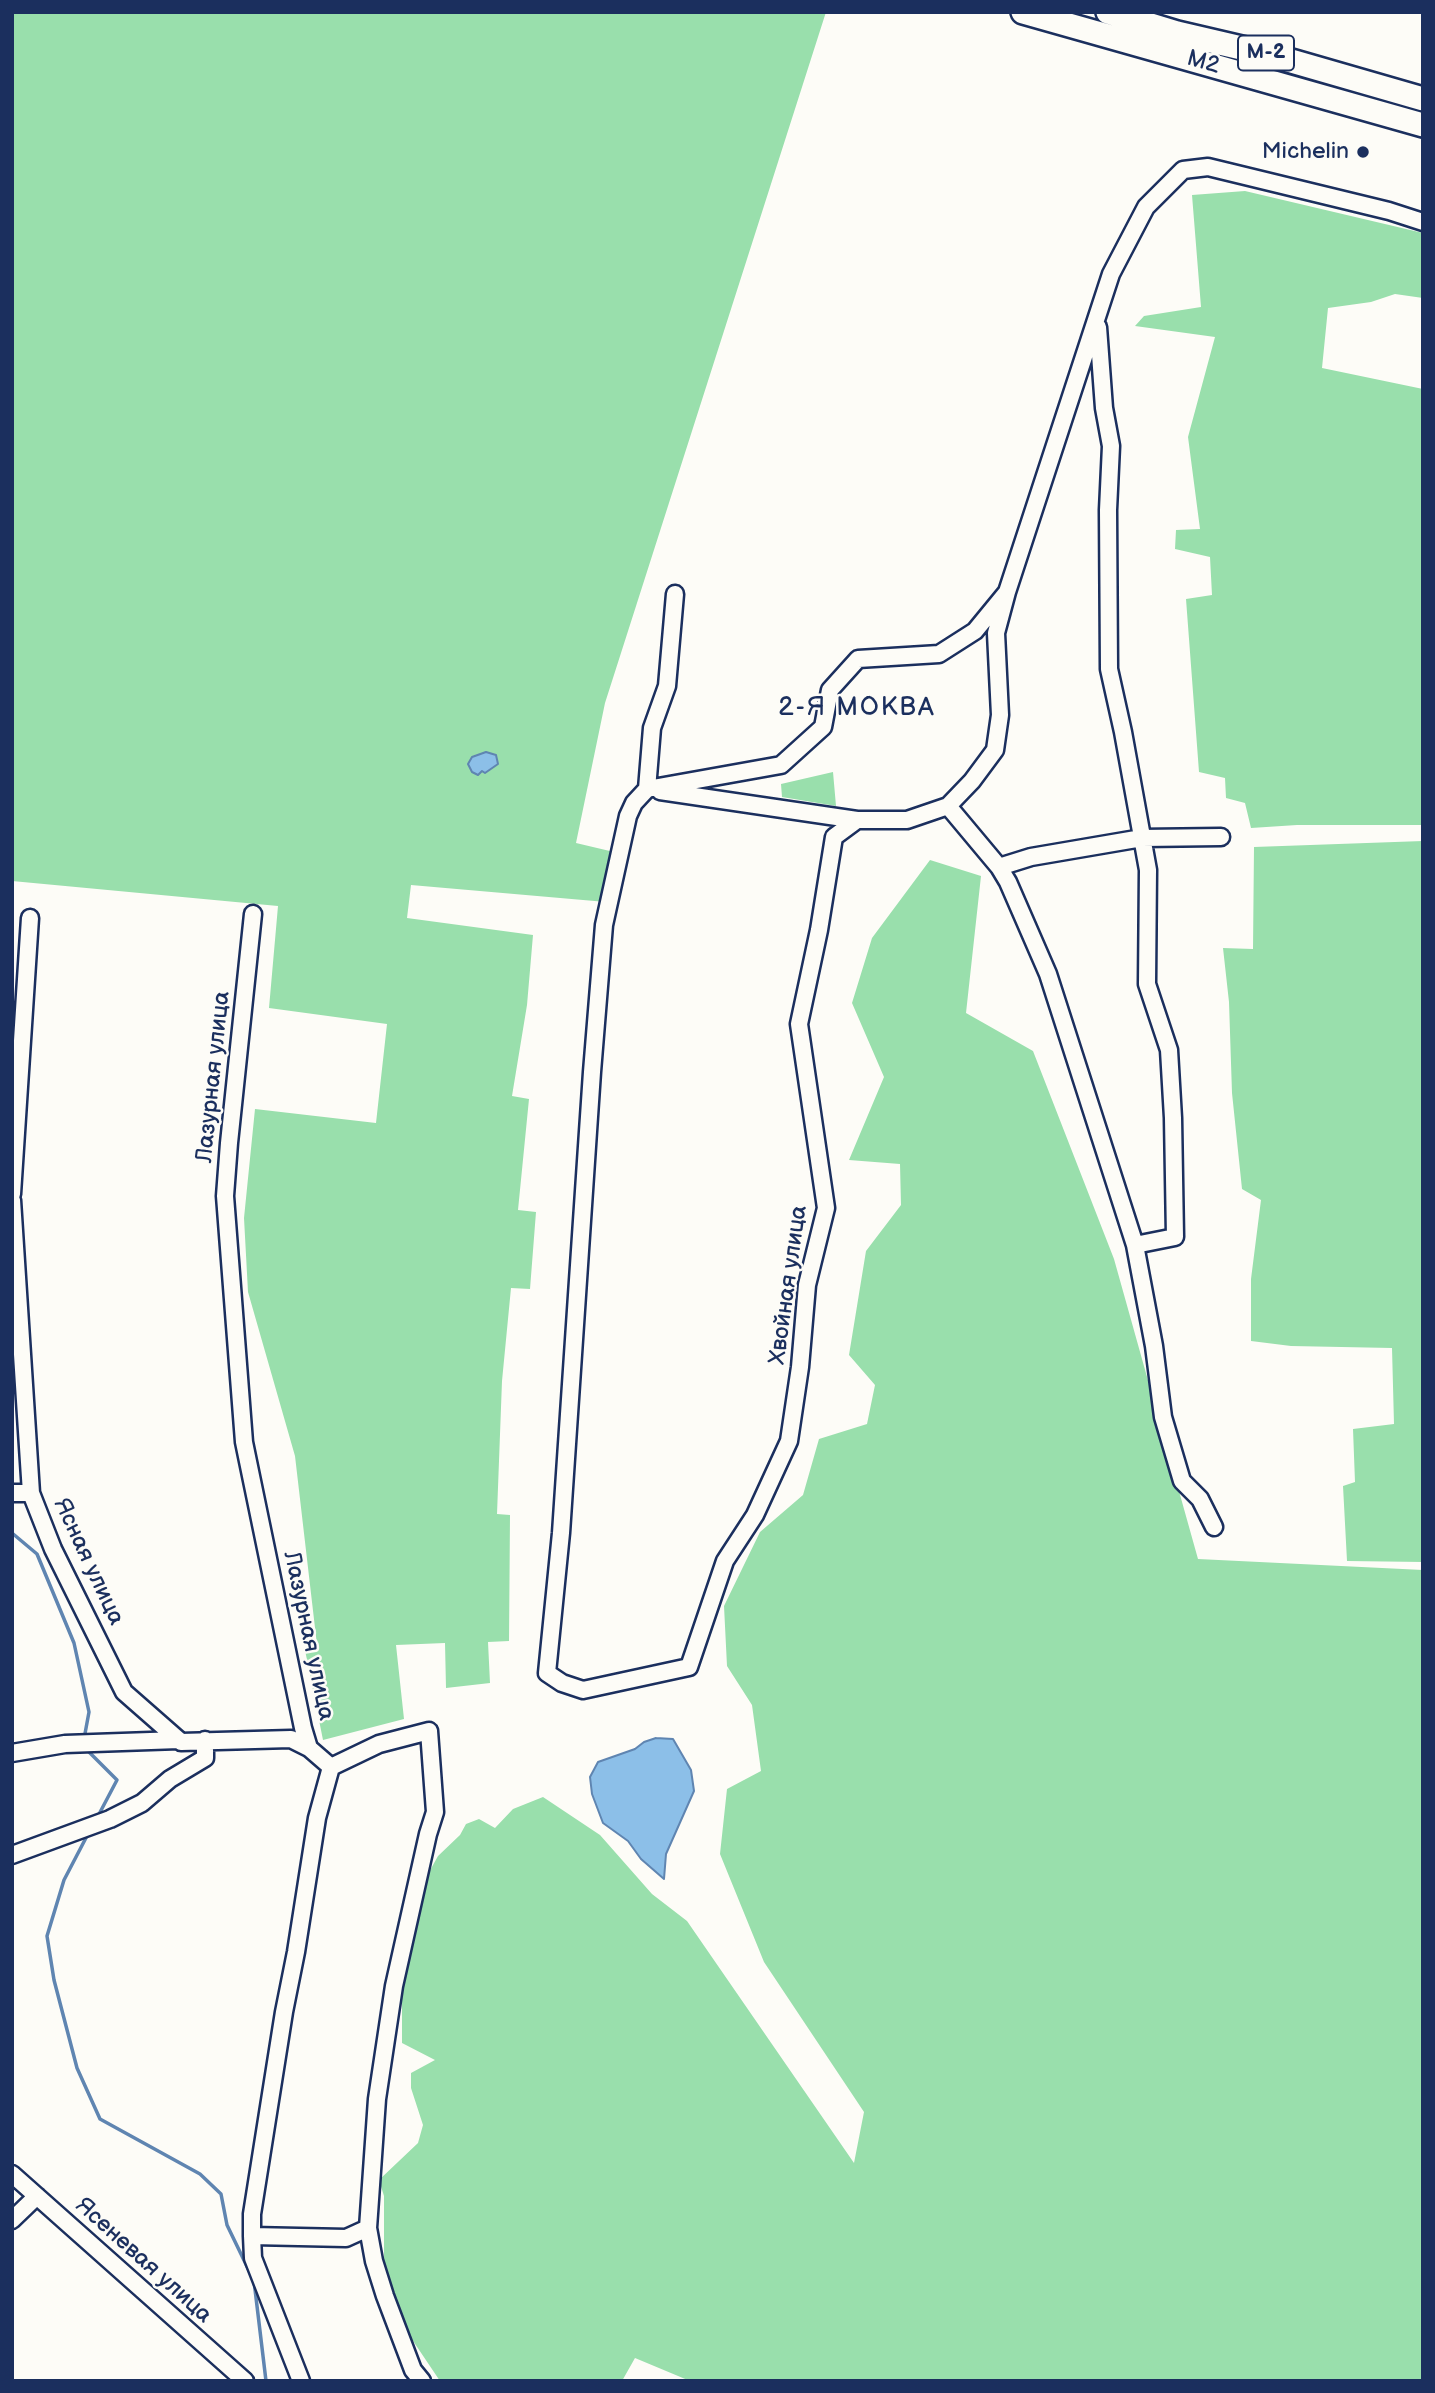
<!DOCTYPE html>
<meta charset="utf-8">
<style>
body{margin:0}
#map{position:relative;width:1435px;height:2393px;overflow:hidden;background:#fdfcf7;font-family:"Balsamiq Sans",sans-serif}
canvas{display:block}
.frame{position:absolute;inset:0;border:14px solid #1b2f5e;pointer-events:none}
</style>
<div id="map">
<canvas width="1435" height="2393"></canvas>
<div class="frame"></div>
</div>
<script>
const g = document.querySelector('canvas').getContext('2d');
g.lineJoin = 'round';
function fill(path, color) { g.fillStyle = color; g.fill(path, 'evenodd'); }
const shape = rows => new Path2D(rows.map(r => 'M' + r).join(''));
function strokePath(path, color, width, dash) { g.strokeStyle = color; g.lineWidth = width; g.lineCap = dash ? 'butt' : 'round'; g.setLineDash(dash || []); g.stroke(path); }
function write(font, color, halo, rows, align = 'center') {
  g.font = font + ' "Balsamiq Sans",sans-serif'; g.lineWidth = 5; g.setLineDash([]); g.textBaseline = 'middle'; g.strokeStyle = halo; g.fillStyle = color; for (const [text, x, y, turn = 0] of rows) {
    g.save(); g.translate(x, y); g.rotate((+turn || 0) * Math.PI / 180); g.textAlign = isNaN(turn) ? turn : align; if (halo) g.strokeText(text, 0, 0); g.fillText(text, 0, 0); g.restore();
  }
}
fill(shape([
 [12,12,826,12,605,703,576,843,614,852,606,902,411,885,407,918,533,935,527,1005,512,1096,529,1099,518,1210,536,1212,530,1289,511,1288,502,1381,497,1514,510,1515,509,1641,488,1642,490,1683,446,1688,445,1643,396,1645,404,1719,323,1740,305,1650,317,1645,295,1456,248,1292,244,1218,255,1109,376,1123,387,1024,269,1008,278,906,12,881],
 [1245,191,1423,233,1423,298,1395,294,1371,302,1328,308,1322,368,1423,389,1423,825,1297,825,1251,828,1245,803,1226,798,1225,778,1199,772,1186,599,1212,595,1210,557,1175,549,1176,530,1200,529,1188,437,1215,337,1135,326,1144,316,1201,307,1192,195],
 [833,772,836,806,782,797,781,784],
 [1423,841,1423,1562,1347,1561,1343,1486,1355,1482,1353,1429,1394,1424,1392,1348,1291,1346,1251,1341,1251,1279,1261,1200,1242,1189,1232,1093,1229,1002,1223,948,1253,949,1254,847],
 [930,860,981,876,966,1013,1033,1051,1114,1259,1198,1559,1423,1570,1423,2381,690,2381,635,2358,622,2381,440,2381,407,2332,384,2272,384,2196,379,2180,418,2143,423,2125,411,2088,411,2073,435,2060,402,2043,402,1980,418,1892,438,1856,460,1835,466,1824,479,1819,495,1828,513,1809,543,1797,600,1835,652,1894,687,1921,854,2163,864,2112,764,1962,720,1854,727,1789,761,1771,752,1705,727,1666,724,1606,760,1532,803,1495,819,1439,867,1424,875,1385,849,1355,866,1251,901,1205,900,1164,849,1160,884,1077,852,1003,872,938]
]), '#99dfac');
const water = shape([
 [486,752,496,755,498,764,485,773,482,771,478,775,472,772,468,764,472,757,486,752],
 [656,1738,673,1739,691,1770,694,1791,666,1854,664,1879,641,1859,628,1841,603,1823,592,1794,590,1777,598,1762,635,1749,644,1742,656,1738]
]);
fill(water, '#8cbfe8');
strokePath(water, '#5f85b1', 2);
strokePath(shape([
 [12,1533,37,1554,74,1643,89,1712,84,1739],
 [86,1749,117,1780,97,1818],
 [88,1834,64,1880,47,1936,54,1980,77,2068,100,2119,200,2174,221,2194,227,2225,254,2281,266,2381]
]), '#5f85b1', 3.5);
const minor = shape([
 [1098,327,1104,408,1111,446,1108,510,1109,669,1123,732,1148,870,1147,984,1169,1050,1173,1118,1175,1237,1135,1245],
 [647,789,652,728,667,686,675,594],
 [660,791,857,820,907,820,948,806,972,781,995,750,1000,715,996,633,1007,592,1111,274,1146,207,1183,170,1208,167,1389,211,1423,222],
 [948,806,999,867,1008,882,1048,974,1135,1245,1154,1346,1163,1417,1182,1481,1200,1499,1214,1527],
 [857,820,834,837,819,930,799,1024,826,1208,807,1285,800,1367,789,1441,755,1515,725,1561,689,1667,583,1690,562,1683,547,1673,561,1533,592,1072,604,925,628,816,634,803,647,789,781,765,823,727,830,690,858,659,939,654,975,631,1007,592],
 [999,867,1031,857,1142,838,1221,837],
 [253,914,229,1143,225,1196,244,1442,303,1728,309,1748,331,1767,317,1818,296,1952,284,2012,252,2214,252,2236,346,2238,368,2228],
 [12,1194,30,918],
 [12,1200,31,1493,53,1549,124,1692,181,1742,291,1739,309,1748],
 [12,1493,31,1493],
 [12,1753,65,1744,179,1740],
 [331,1767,379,1744,429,1731,435,1812,428,1834,394,1986,377,2099,368,2228,374,2261,385,2296,413,2370,422,2381],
 [12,1855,110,1819,142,1803,170,1779,205,1758,205,1740],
 [12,2174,245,2381],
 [12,2220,37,2196],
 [252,2236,253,2258,301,2381]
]);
const highway = shape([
 [1023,12,1423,125],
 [1108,12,1177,33,1267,54,1423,99]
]);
strokePath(minor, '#1b2f5e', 21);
strokePath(highway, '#1b2f5e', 28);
strokePath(minor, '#fdfcf7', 16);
strokePath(highway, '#fdfcf7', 23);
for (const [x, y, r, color] of [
 [1363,152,7,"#1b2f5e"]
]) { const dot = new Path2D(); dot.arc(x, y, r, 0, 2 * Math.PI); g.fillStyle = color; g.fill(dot); strokePath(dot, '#fdfcf7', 2.5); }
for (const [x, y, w] of [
 [1266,53,56]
]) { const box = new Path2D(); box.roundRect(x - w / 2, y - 17.5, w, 35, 5); g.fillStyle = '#fdfcf7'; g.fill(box); strokePath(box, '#1b2f5e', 2); }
write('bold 21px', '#1b2f5e', null, [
 ["М-2",1266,53]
]);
write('23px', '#1b2f5e', '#fdfcf7', [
 ["М2",1203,63,16],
 ["Лазурная улица",214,1077,-84],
 ["Хвойная улица",789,1285,-82],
 ["Ясная улица",88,1562,65],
 ["Лазурная улица",308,1636,78],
 ["Ясеневая улица",143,2261,42]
]);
write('23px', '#1b2f5e', '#fdfcf7', [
 ["Michelin",1349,152]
], 'right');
g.letterSpacing = '2px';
write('26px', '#1b2f5e', '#fdfcf7', [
 ["2-Я МОКВА",857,708]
]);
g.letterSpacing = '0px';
</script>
